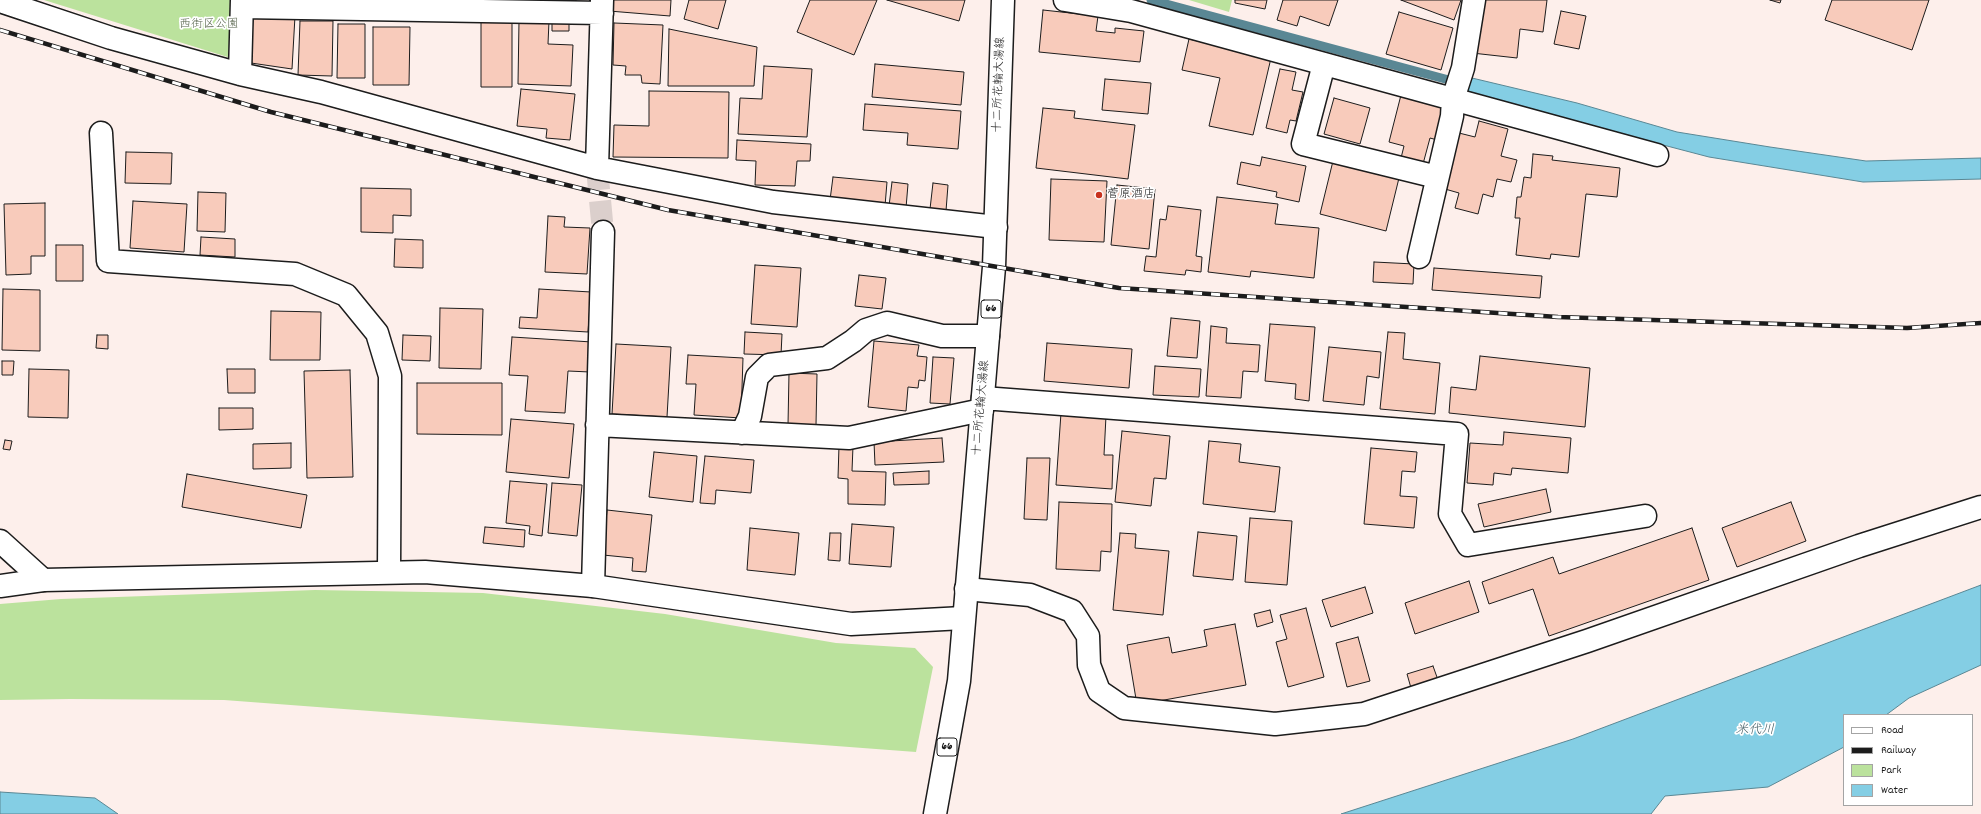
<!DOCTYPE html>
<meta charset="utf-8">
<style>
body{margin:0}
#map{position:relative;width:1981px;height:814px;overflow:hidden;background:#fdefeb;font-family:Dekko,sans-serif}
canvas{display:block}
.legend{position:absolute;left:1843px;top:714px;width:130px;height:92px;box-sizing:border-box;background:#fff;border:1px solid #a4a4a4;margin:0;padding:5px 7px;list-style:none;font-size:12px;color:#1c1c1c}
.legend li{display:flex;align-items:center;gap:8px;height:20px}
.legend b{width:20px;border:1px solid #a4a4a4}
</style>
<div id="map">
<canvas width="1981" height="814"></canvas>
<ul class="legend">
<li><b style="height:5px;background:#fff"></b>Road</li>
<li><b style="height:5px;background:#1c1c1c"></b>Railway</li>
<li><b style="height:11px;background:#bbe29d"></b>Park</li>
<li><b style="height:11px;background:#84cee4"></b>Water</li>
</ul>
</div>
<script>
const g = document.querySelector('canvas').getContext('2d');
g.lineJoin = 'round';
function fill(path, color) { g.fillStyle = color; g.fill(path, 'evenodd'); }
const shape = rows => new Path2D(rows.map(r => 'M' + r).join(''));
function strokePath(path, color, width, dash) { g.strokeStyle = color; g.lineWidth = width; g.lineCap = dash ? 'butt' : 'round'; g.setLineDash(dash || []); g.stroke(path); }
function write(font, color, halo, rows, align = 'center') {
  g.font = font + ' Dekko,"Klee One",sans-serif'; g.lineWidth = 3.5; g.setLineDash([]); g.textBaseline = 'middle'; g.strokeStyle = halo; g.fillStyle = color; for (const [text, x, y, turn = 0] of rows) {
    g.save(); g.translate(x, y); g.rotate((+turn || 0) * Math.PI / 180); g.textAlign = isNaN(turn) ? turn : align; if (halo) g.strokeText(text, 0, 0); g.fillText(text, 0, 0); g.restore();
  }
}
fill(shape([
 [44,0,233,0,234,59],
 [1189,0,1232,0,1229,12],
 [315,590,483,593,665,614,836,643,915,648,933,667,916,752,224,700,70,699,0,700,0,604,61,599]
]), '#bbe29d');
const water = shape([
 [1472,78,1577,103,1677,132,1770,147,1866,161,1981,158,1981,179,1863,182,1709,157,1465,93,1472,78],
 [1981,585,1981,665,1909,698,1886,715,1844,715,1844,747,1768,787,1665,796,1651,814,1341,814,1573,739,1981,585],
 [0,792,95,798,118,814,0,814,0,792]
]);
fill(water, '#84cee4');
strokePath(water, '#5a8794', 1);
strokePath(shape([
 [1151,0,1460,83]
]), '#5a8794', 9);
const building = shape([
 [516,0,576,0,576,2,516,0],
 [610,0,671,0,670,16,609,11,610,0],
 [689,0,726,0,718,29,684,19,689,0],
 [810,0,877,0,854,55,797,32,810,0],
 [887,0,965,0,959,21,887,0],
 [1235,0,1267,0,1265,9,1235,3,1235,0],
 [1283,0,1338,0,1329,26,1300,16,1297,26,1277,20,1283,0],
 [1401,0,1461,0,1454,20,1401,0],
 [1478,0,1547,0,1543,32,1520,29,1517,58,1472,53,1478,0],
 [1770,0,1781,0,1780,3,1770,0],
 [1832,0,1929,0,1912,50,1825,20,1832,0],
 [1043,10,1098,16,1096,31,1115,33,1115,28,1144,31,1140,62,1039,52,1043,10],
 [1561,11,1586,16,1579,49,1554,44,1561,11],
 [1399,12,1453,28,1441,70,1386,54,1399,12],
 [253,15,295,16,292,69,251,63,253,15],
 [552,17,569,17,569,31,552,31,552,17],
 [481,20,512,21,512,87,481,87,481,20],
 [300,21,333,21,332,76,298,75,300,21],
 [519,21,549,21,548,44,573,45,571,86,518,84,519,21],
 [614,23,663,25,660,84,642,83,641,75,625,75,626,66,613,65,614,23],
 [338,24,365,24,365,78,337,78,338,24],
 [373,27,410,27,409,85,373,85,373,27],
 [669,29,757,47,754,86,668,86,669,29],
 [1189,39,1271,58,1253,135,1209,126,1220,78,1182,70,1189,39],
 [875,64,964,72,961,105,872,97,875,64],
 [764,66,812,69,807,137,738,134,740,98,762,99,764,66],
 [1280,69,1296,72,1292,90,1303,92,1296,121,1290,120,1287,133,1266,128,1280,69],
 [1105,79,1151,83,1148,114,1102,110,1105,79],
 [521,89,575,94,570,140,546,138,547,129,517,126,521,89],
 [649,91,729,92,728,158,613,157,614,125,649,126,649,91],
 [1401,95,1450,108,1441,141,1430,138,1423,164,1401,158,1404,146,1389,142,1401,95],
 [1334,98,1370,108,1360,144,1324,134,1334,98],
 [865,104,961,111,958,149,907,145,908,133,863,130,865,104],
 [1043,108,1075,111,1074,118,1135,125,1128,179,1036,168,1043,108],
 [1479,121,1508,129,1501,156,1517,160,1511,182,1497,179,1493,197,1483,194,1478,214,1455,208,1459,193,1445,189,1459,133,1475,137,1479,121],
 [737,140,811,144,810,161,797,161,795,186,755,185,756,161,736,160,737,140],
 [126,152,172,153,171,184,125,183,126,152],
 [1533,154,1553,156,1552,160,1620,168,1617,197,1586,194,1579,257,1551,254,1550,259,1516,255,1520,218,1515,218,1517,197,1521,197,1524,177,1531,178,1533,154],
 [1262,157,1306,166,1299,202,1276,197,1277,192,1237,184,1241,162,1260,166,1262,157],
 [1333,161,1399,178,1386,231,1320,214,1333,161],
 [833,177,887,182,885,206,830,200,833,177],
 [1051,179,1107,181,1104,242,1049,240,1051,179],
 [892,182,908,184,906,208,889,206,892,182],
 [933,183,948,185,946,211,930,209,933,183],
 [1117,185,1155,189,1149,249,1111,245,1117,185],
 [361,188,411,189,411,216,393,215,393,233,361,232,361,188],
 [198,192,226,193,225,232,197,231,198,192],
 [1217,197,1278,204,1275,224,1319,228,1314,278,1251,271,1250,277,1208,272,1217,197],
 [133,201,187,204,184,252,130,248,133,201],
 [45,203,45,256,31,256,31,274,6,275,4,204,45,203],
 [1168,206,1201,210,1196,256,1202,257,1201,272,1186,270,1185,275,1144,271,1146,256,1156,257,1160,219,1166,220,1168,206],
 [548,216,565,217,564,227,590,228,587,274,545,272,548,216],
 [201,237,235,239,235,257,200,255,201,237],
 [395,239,423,240,423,268,394,267,395,239],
 [56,245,83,245,83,281,56,281,56,245],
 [1374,262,1414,264,1413,284,1373,282,1374,262],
 [755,265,801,268,797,327,751,324,755,265],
 [1434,268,1542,276,1540,298,1432,290,1434,268],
 [859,275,886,278,882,309,855,306,859,275],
 [3,289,40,290,40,351,2,350,3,289],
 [539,289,591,292,588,332,519,328,520,317,537,318,539,289],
 [440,308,483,309,481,369,439,368,440,308],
 [271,311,321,312,320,360,270,360,271,311],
 [1171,318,1200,321,1197,358,1167,356,1171,318],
 [1270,324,1315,327,1309,401,1295,399,1296,384,1265,381,1270,324],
 [1211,326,1227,328,1226,343,1260,345,1258,372,1243,371,1241,398,1206,396,1211,326],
 [745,332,782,334,781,355,744,354,745,332],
 [1388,332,1405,333,1403,359,1440,363,1435,414,1380,409,1388,332],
 [97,335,108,335,108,349,96,348,97,335],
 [403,335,431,336,430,361,402,360,403,335],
 [512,337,592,342,590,372,568,371,565,413,525,411,528,376,509,375,512,337],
 [874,341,919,345,917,356,927,357,925,381,919,380,918,388,908,387,906,411,868,407,874,341],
 [1047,343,1132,349,1129,388,1044,381,1047,343],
 [616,344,671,347,667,417,612,414,616,344],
 [1329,347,1381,352,1379,378,1367,376,1364,405,1323,401,1329,347],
 [688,355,743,358,741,418,694,415,696,384,686,384,688,355],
 [1480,356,1590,368,1585,427,1449,413,1451,387,1476,390,1480,356],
 [933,357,954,358,950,404,930,403,933,357],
 [2,361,14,361,13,375,2,375,2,361],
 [1155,366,1201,369,1199,397,1153,395,1155,366],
 [29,369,69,370,68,418,28,417,29,369],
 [227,369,255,369,255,393,228,393,227,369],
 [350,370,353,477,307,478,304,371,350,370],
 [789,373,817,374,816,425,788,425,789,373],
 [417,383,502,383,502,435,417,434,417,383],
 [219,408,253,408,253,429,219,430,219,408],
 [1061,413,1106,416,1104,455,1113,455,1112,489,1056,485,1061,413],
 [511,419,574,424,569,478,506,472,511,419],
 [1122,431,1170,436,1166,479,1154,478,1151,506,1115,502,1122,431],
 [1504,432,1571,438,1568,473,1512,468,1511,475,1494,473,1493,485,1467,483,1470,443,1503,445,1504,432],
 [942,438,944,462,875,465,874,442,942,438],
 [5,440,12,441,10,450,3,449,5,440],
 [1209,441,1241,444,1239,462,1280,467,1275,512,1203,504,1209,441],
 [291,443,291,468,253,469,253,444,291,443],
 [839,446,853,446,852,471,886,472,885,505,848,504,848,479,838,478,839,446],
 [1371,448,1417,452,1415,472,1402,471,1400,496,1417,497,1414,528,1364,524,1371,448],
 [654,452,697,456,693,502,649,497,654,452],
 [705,456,754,460,751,493,716,490,715,504,700,503,705,456],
 [1027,458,1050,458,1047,520,1024,519,1027,458],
 [929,471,929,484,894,485,893,473,929,471],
 [187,474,307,495,301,528,182,507,187,474],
 [510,481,547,484,542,536,529,534,530,526,506,523,510,481],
 [552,483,582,485,577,536,548,533,552,483],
 [1546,489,1551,512,1484,527,1478,504,1546,489],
 [1059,502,1112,504,1111,552,1101,551,1100,571,1056,569,1059,502],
 [1791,502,1806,541,1737,567,1722,528,1791,502],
 [607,510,652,515,646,572,632,571,633,558,603,555,607,510],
 [1250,518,1292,521,1287,585,1245,582,1250,518],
 [852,524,894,527,891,567,849,564,852,524],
 [485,527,525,530,524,547,483,543,485,527],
 [750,528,799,533,795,575,747,570,750,528],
 [1692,528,1709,580,1549,636,1533,589,1489,604,1482,582,1553,557,1559,574,1692,528],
 [1198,532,1237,536,1233,580,1193,576,1198,532],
 [830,533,841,533,840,561,828,560,830,533],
 [1120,533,1136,534,1135,548,1169,551,1163,615,1113,610,1120,533],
 [1469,581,1479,612,1415,634,1405,603,1469,581],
 [1365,587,1373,613,1331,627,1322,600,1365,587],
 [1306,608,1324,677,1288,687,1276,642,1287,639,1280,615,1306,608],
 [1270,610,1273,622,1257,627,1254,614,1270,610],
 [1235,624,1246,685,1137,705,1127,645,1169,637,1172,653,1207,646,1204,630,1235,624],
 [1358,637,1370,681,1347,687,1336,643,1358,637],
 [1433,666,1438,680,1411,688,1407,674,1433,666]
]);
fill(building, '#f8cbbb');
strokePath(building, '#1c1c1c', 1);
strokePath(shape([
 [597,168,603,232]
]), '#dbcfcc', 22, [22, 11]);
const minor = shape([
 [1065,0,1131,11,1657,155],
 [0,1,111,38,240,74,321,92,597,168,773,202,996,227],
 [242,7,602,13],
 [1324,64,1303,144,1437,177],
 [240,74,242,0],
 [101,133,108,261,295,274,346,295,377,333,390,376,389,572],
 [597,168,602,0],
 [1419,257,1452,116,1453,99,1463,68,1474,0],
 [983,398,1457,434,1450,514,1468,545,1645,516],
 [597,425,849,438,982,410],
 [742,433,750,416,757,377,769,365,827,358,853,341,866,330,887,323,942,336,988,336],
 [0,541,43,580],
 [593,586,603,232],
 [966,589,1030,595,1072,611,1088,636,1089,665,1099,691,1124,708,1275,724,1364,714,1587,641,1859,546,1981,507]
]);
const tertiary = shape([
 [0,586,43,580,425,572,593,586,851,624,963,618]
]);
const primary = shape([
 [935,814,959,681,988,336,994,267,1003,0]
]);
strokePath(minor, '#1c1c1c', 25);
strokePath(tertiary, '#1c1c1c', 25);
strokePath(primary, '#1c1c1c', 25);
strokePath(minor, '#fff', 22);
strokePath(tertiary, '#fff', 22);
strokePath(primary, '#fff', 22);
const rail = shape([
 [0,30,271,112,668,210,1119,288,1558,317,1907,328,1981,323]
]);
strokePath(rail, '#1c1c1c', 4.5);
strokePath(rail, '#fff', 3, [9]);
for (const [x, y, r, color] of [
 [1099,195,4,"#c8321e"]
]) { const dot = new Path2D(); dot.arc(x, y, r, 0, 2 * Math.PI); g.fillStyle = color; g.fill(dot); strokePath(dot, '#fff', 1.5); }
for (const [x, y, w] of [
 [991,309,20],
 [947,747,20]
]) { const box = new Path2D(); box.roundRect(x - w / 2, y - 9, w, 18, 3); g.fillStyle = '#fff'; g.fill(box); strokePath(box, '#1c1c1c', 1); }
write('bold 11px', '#1c1c1c', null, [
 ["66",991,309],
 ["66",947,747]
]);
write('12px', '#546149', '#fff', [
 ["西街区公園",209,25]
]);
write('12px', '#1c1c1c', '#fff', [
 ["十二所花輪大湯線",1000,85,-88],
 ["十二所花輪大湯線",982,408,-85]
]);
write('12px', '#1c1c1c', '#fff', [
 ["菅原酒店",1107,195]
], 'left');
write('italic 13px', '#405a62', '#fff', [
 ["米代川",1755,731]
]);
</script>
